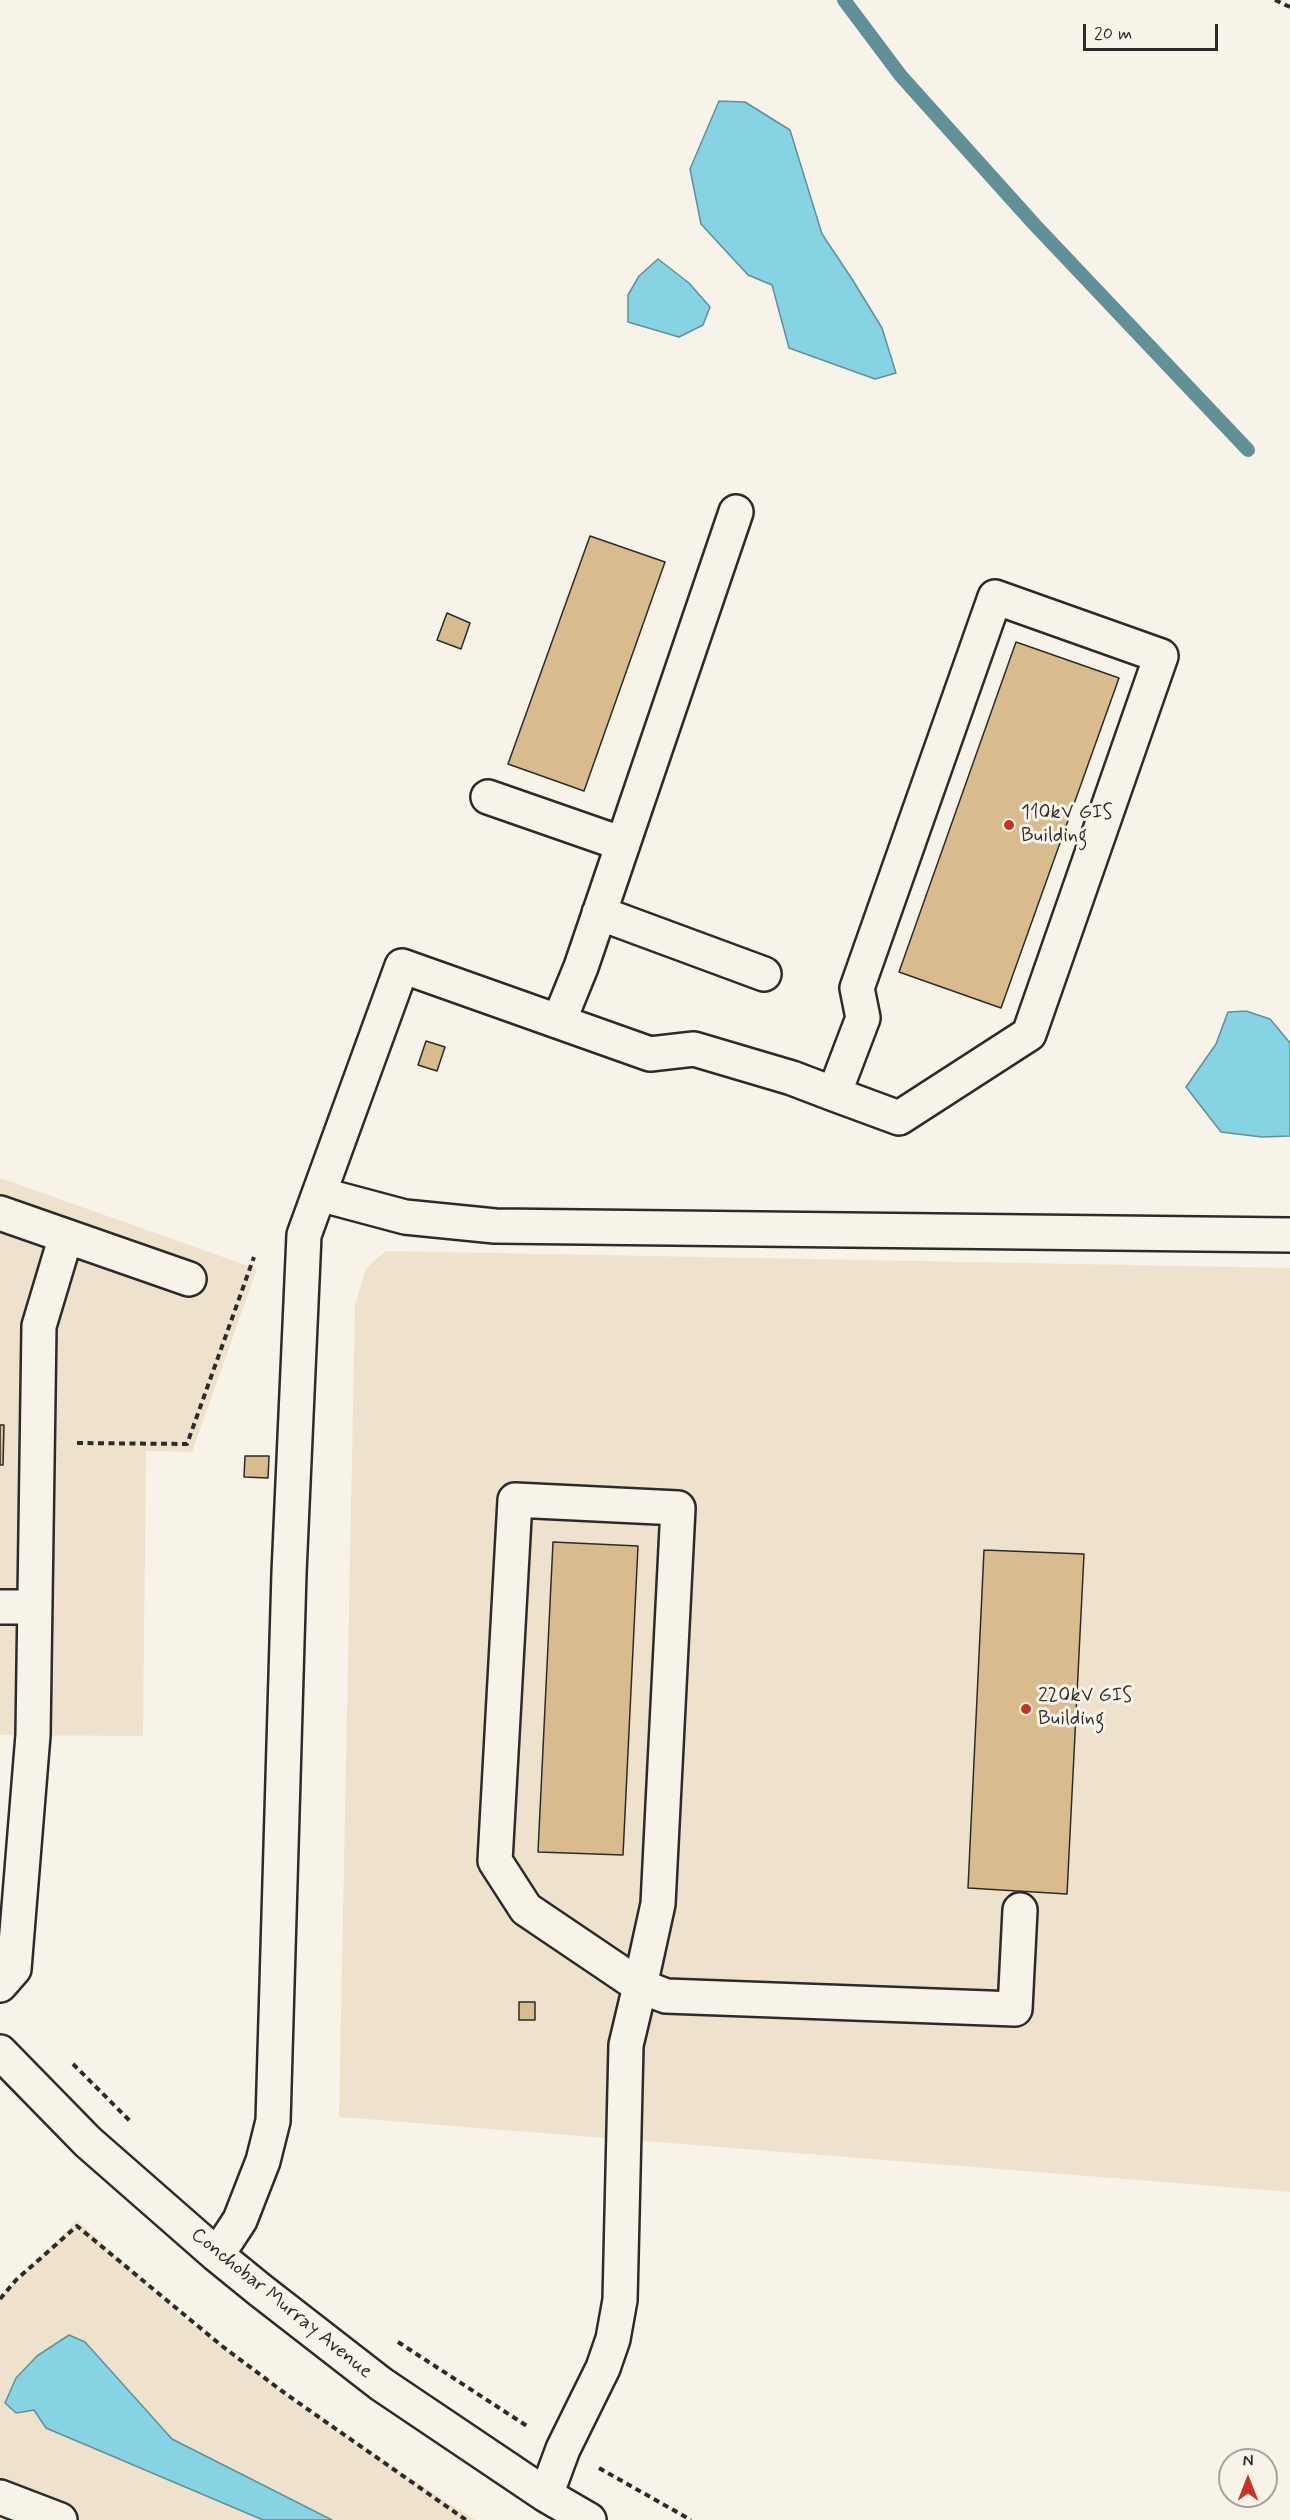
<!DOCTYPE html>
<style>
body{margin:0}
#map{position:relative;width:1290px;height:2520px;overflow:hidden;background:#f7f3e8;font-family:Mynerve,sans-serif}
canvas{display:block}
.north{position:absolute;left:1218px;top:2448px;width:60px;height:60px;box-sizing:border-box;background:#f7f3e8;border:2px solid #a5a39c;border-radius:50%;rotate:0deg;font-size:16px;font-weight:700;line-height:24px;text-align:center;color:#2b2b2b}
.north::after{content:'';display:block;margin:auto;width:21px;height:27px;background:#c8321e;clip-path:polygon(50% 0,100% 100%,50% 72%,0 100%)}
.scale{position:absolute;left:1083px;top:24px;width:135px;height:27px;box-sizing:border-box;border:3px solid #2b2b2b;border-top:0;padding-left:8px;font-size:18px;line-height:21px;white-space:nowrap;color:#2b2b2b;-webkit-text-stroke:4px #f7f3e8;paint-order:stroke}
</style>
<div id="map">
<canvas width="1290" height="2520"></canvas>
<div class="north">N</div>
<div class="scale">20 m</div>
</div>
<script>
const g = document.querySelector('canvas').getContext('2d');
g.lineJoin = 'round';
function fill(path, color) { g.fillStyle = color; g.fill(path, 'evenodd'); }
const shape = rows => new Path2D(rows.map(r => 'M' + r).join(''));
function strokePath(path, color, width, dash) { g.strokeStyle = color; g.lineWidth = width; g.lineCap = dash ? 'butt' : 'round'; g.setLineDash(dash || []); g.stroke(path); }
function write(font, color, halo, rows, align = 'center') {
  g.font = font + ' Mynerve,sans-serif'; g.lineWidth = 6; g.setLineDash([]); g.textBaseline = 'middle'; g.strokeStyle = halo; g.fillStyle = color; for (const [text, x, y, turn = 0] of rows) {
    g.save(); g.translate(x, y); g.rotate((+turn || 0) * Math.PI / 180); g.textAlign = isNaN(turn) ? turn : align; if (halo) g.strokeText(text, 0, 0); g.fillText(text, 0, 0); g.restore();
  }
}
fill(shape([
 [0,1178,257,1269,192,1452,146,1451,143,1736,0,1735],
 [386,1251,1290,1268,1290,2192,339,2117,355,1306,366,1268],
 [77,2220,181,2316,310,2413,475,2520,0,2520,0,2298]
]), '#eee2cd');
const water = shape([
 [719,101,745,102,790,130,822,234,852,279,882,328,896,373,875,379,789,348,772,285,748,275,701,224,690,169,719,101],
 [658,259,689,283,710,307,703,325,679,337,628,322,628,295,639,276,658,259],
 [1246,1011,1270,1019,1290,1043,1290,1136,1262,1137,1221,1132,1186,1087,1216,1044,1228,1012,1246,1011],
 [69,2335,85,2342,172,2439,332,2520,263,2520,46,2428,34,2410,16,2413,5,2403,16,2378,37,2356,69,2335]
]);
fill(water, '#85d3e3');
strokePath(water, '#619099', 1.5);
strokePath(shape([
 [844,0,901,76,1034,224,1248,450]
]), '#619099', 14);
const building = shape([
 [590,536,665,562,584,791,508,764,590,536],
 [447,613,470,623,461,649,437,640,447,613],
 [1016,642,1119,678,1001,1008,899,972,1016,642],
 [426,1041,445,1047,437,1071,418,1065,426,1041],
 [0,1425,4,1425,3,1465,0,1465,0,1425],
 [245,1456,269,1456,268,1478,244,1477,245,1456],
 [553,1542,638,1546,623,1855,538,1852,553,1542],
 [984,1550,1084,1554,1067,1894,968,1888,984,1550],
 [519,2002,535,2002,535,2020,519,2020,519,2002]
]);
fill(building, '#d9bc8d');
strokePath(building, '#2b2b2b', 1.5);
const minor = shape([
 [488,797,623,844],
 [599,913,764,974],
 [559,1021,581,967,736,512],
 [319,1194,405,1217,495,1226,1290,1235],
 [0,1213,189,1279],
 [0,1607,35,1607],
 [0,1985,14,1969,33,1735,39,1326,66,1236],
 [0,2052,88,2142,217,2255,260,2290,381,2384,546,2495,589,2520],
 [217,2255,240,2220,263,2161,273,2121,289,1573,304,1235,402,966,650,1054,694,1049,792,1078,834,1094,899,1118,1029,1034,1161,656,995,597,857,988,863,1018,834,1094],
 [546,2495,563,2449,603,2368,613,2339,620,2300,626,2045,640,1986,658,1904,678,1508,515,1500,495,1861,526,1909,640,1986,666,1996,1015,2009,1020,1910],
 [0,2497,60,2520]
]);
strokePath(minor, '#2b2b2b', 38);
strokePath(shape([
 [1275,0,1290,7],
 [77,1443,187,1444,254,1257],
 [73,2064,131,2122],
 [0,2299,16,2280,77,2226,222,2346,286,2394,466,2520],
 [398,2342,530,2428],
 [599,2468,691,2520]
]), '#2b2b2b', 4, [6, 4.5]);
strokePath(minor, '#f7f3e8', 33);
for (const [x, y, r, color] of [
 [1009,825,6,"#c8321e"],
 [1026,1709,6,"#c8321e"]
]) { const dot = new Path2D(); dot.arc(x, y, r, 0, 2 * Math.PI); g.fillStyle = color; g.fill(dot); strokePath(dot, '#f7f3e8', 2); }
write('20px', '#2b2b2b', '#f7f3e8', [
 ["110kV GIS",1021,814],
 ["Building",1021,837],
 ["220kV GIS",1038,1697],
 ["Building",1038,1720]
], 'left');
write('20px', '#2b2b2b', '#f7f3e8', [
 ["Conchobar Murray Avenue",281,2304,39]
]);
</script>
